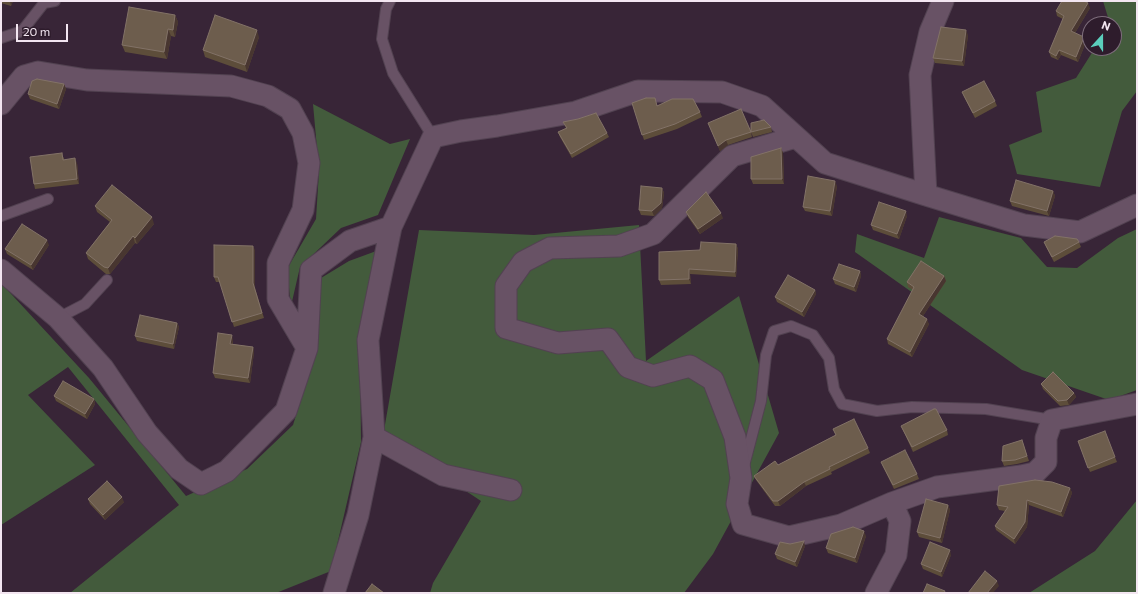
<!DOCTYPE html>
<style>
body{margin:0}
#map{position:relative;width:1138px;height:594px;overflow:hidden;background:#382537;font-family:Commissioner,sans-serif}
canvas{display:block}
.frame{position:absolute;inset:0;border:2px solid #f3e6f1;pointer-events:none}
.north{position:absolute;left:1082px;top:16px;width:40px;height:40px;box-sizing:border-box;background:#2e1c2c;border:1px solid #7d6d7b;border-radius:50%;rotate:21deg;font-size:11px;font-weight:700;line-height:16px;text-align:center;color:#f3e6f1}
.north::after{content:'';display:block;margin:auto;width:14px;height:18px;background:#5bcebc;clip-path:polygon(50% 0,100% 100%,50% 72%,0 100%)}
.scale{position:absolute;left:16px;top:24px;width:52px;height:18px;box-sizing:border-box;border:2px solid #f3e6f1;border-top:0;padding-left:5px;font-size:12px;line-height:14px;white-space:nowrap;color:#f3e6f1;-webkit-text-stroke:3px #2e1c2c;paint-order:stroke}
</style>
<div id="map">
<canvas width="1138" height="594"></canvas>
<div class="frame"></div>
<div class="north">N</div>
<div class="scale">20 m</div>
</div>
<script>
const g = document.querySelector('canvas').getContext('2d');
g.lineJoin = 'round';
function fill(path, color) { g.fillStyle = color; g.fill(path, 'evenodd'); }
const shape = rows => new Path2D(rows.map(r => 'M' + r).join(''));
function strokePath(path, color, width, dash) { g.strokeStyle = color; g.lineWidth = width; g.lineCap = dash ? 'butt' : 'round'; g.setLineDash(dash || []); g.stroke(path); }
fill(shape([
 [1103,1,1137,1,1137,91,1122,111,1100,187,1017,174,1009,145,1042,132,1036,92,1076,78,1095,48,1114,48,1114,24,1110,24],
 [313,104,390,144,410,139,378,215,341,228,300,267,291,306,287,269,316,219,319,171],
 [939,217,1021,238,1047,267,1077,268,1118,238,1137,229,1137,390,1109,400,1022,370,855,252,857,234,924,258],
 [639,225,646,361,739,296,779,433,713,554,684,593,430,593,433,583,481,501,383,436,419,230,534,235],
 [379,250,360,342,361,442,331,571,276,593,70,593,179,505,68,367,28,395,95,465,1,525,1,283,89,378,186,496,247,469,293,425,316,352,321,278,349,261],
 [1137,500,1137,593,1029,593,1095,551]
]), '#435b3c');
const lane = shape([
 [390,1,386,9,382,39,393,73,433,137],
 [1,38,22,31,44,3,55,1],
 [1,216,48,199],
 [58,318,85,304,107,280],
 [744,466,761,401,766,355,774,331,791,326,813,335,829,358,834,389,842,404,877,411,912,407,986,409,1052,420]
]);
const street = shape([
 [1,104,24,76,38,72,87,80,231,86,268,96,290,109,303,133,309,163,303,210,278,263,278,299,307,348],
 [796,137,732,156,653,234,619,246,550,248,523,262,506,286,506,328,558,343,608,339,628,367,653,376,690,366,713,380,735,437,741,478,737,504,743,524,789,537,841,525,892,503,937,487,1021,476,1035,473,1046,462,1046,438,1052,420,1137,404],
 [926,195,920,75,930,32,943,1],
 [1,270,58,318,103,368,147,433,179,469,201,484,227,471,286,411,307,348,311,270,350,241,391,227],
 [374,437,443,475,511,490],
 [334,593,358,515,374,437,368,340,391,227,433,137,461,131,497,126,576,112,638,91,722,92,762,106,825,163,926,195,1024,225,1080,232,1137,205],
 [876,593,896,555,900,521,892,503]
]);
strokePath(lane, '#524251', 12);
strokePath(street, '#524251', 23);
strokePath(lane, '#685265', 10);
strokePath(street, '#685265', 21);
fill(shape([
 [1,1,13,1,11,6,1,3],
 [1090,8,1075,33,1086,42,1078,62,1061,55,1058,60,1051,57,1049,52,1063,19,1057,16,1056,11],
 [175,15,178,22,175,37,171,36,167,59,125,52,122,45],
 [968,35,964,66,935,63,933,58],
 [259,37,247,72,205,57,203,50],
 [64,84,66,89,59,109,30,99,28,94],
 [962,92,995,101,997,106,975,118,964,97],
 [632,103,657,105,700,112,702,117,677,129,644,140],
 [563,122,607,133,609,137,572,158,560,137,558,132,566,128],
 [708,123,751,132,752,137,728,145,720,151],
 [771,127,772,132,753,137,751,132],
 [781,148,783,153,784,184,753,184,751,179],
 [64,157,64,160,77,163,79,184,35,189,34,184],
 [837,186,832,216,805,211,803,207],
 [662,188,664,193,662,208,654,216,641,215,639,210],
 [1053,191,1055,196,1049,216,1012,206,1010,201],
 [95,206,154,224,137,244,135,243,110,274,106,274,88,259,86,253,110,222,97,212],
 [686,212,723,218,700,234,688,217],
 [907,216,899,239,873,230,871,225],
 [1044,242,1079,242,1081,247,1054,262,1046,247],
 [736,244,738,249,736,277,690,274,691,284,661,285,659,280,700,250],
 [49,245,33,270,7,254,5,249],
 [255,250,255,288,264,318,234,327,220,282,216,282,214,277],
 [860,271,861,276,856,292,835,284,833,279],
 [944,276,946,281,923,316,929,324,912,357,888,344,887,339,913,290,908,287,907,282],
 [815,290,816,294,804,317,777,302,775,297],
 [177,323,179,327,174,349,137,341,135,336],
 [233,340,233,344,253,347,254,352,250,383,215,378,213,373],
 [1041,384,1074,393,1076,397,1069,405,1060,406,1043,389],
 [54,396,94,399,95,404,87,419,56,401],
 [901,426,947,430,948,435,913,452],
 [833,429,868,448,870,453,831,472,832,474,806,486,780,506,775,506,756,480,754,476,778,465,836,435],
 [1022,440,1029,461,1017,464,1004,466,1002,461],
 [1078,441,1115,457,1117,462,1090,472],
 [881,462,917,474,919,479,894,489,883,467],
 [1070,488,1072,493,1063,517,1029,505,1027,527,1015,544,996,530,995,526,1005,511,999,510,997,505],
 [88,499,124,502,105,520,90,504],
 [948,505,950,510,942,543,919,537,917,532],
 [866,536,857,563,828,553,826,548],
 [805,546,797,567,777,559,775,554],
 [951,555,942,577,923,569,921,564]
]), '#5d4d3a');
fill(shape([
 [10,1,13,1,11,6],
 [1088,3,1090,8,1073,36,1071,31],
 [175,15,178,22,175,37,173,30],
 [168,29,171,36,167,59,164,52],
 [257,30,259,37,247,72,245,65],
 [966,30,968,35,964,66,962,61],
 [1084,37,1086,42,1078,62,1076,57],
 [1059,50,1061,55,1058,60,1056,56],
 [64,84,66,89,59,109,57,104],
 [726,140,728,145,720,151,718,146],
 [781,148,783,153,784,184,782,179],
 [75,158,77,163,79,184,77,179],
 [835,181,837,186,832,216,830,211],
 [662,188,664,193,662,208,654,216,652,211],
 [1053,191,1055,196,1049,216,1047,211],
 [906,211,907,216,899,239,897,234],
 [721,213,723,218,700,234,698,229],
 [152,217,154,224,137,244,135,238],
 [133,236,135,243,110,274,108,268],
 [47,240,49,245,33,270,31,265],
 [736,244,738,249,736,277,735,272],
 [253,246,255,250,255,288,264,318,253,283],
 [689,269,690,274,691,284,689,279],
 [860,271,861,276,856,292,854,287],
 [944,276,946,281,921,319,919,314],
 [815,290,816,294,804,317,802,312],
 [927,319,929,324,912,357,910,352],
 [177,323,179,327,174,349,173,344],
 [232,335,233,340,232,349,230,344],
 [253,347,254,352,250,383,248,378],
 [1074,393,1076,397,1069,405,1067,400],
 [94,399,95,404,87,419,85,414],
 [804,482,806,486,780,506,778,501],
 [1070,488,1072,493,1063,517,1061,512],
 [122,497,124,502,105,520,103,515],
 [1027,500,1029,505,1027,527,1015,544,1014,539],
 [948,505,950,510,942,543,940,538],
 [864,531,866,536,857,563,855,558],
 [804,541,805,546,797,567,795,562],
 [950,550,951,555,942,577,941,572],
 [997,581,999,586,993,593,987,593]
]), '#483630');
const building = shape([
 [1062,1,1084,1,1088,3,1071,31,1084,37,1076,57,1059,50,1056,56,1049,52,1064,16,1056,11,1062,1],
 [129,7,175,15,173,30,168,29,164,52,122,45,129,7],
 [215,15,257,30,245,65,203,50,215,15],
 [941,27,966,30,962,61,933,58,941,27],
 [37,79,64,84,57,104,28,94,32,81,37,79],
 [984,81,995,101,973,113,962,92,984,81],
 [646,98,655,98,657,106,672,99,693,99,700,112,675,124,642,135,632,103,646,98],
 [741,109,751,132,726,140,718,146,708,123,741,109],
 [596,113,607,133,571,154,558,132,567,128,563,122,578,119,596,113],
 [764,120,771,127,751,132,751,123,764,120],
 [781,148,782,179,751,179,751,157,781,148],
 [62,153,63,160,75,158,77,179,34,184,30,157,62,153],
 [808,176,835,181,830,211,803,207,808,176],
 [1016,180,1053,191,1047,211,1010,201,1016,180],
 [112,185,152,217,135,238,133,236,108,268,104,267,86,253,112,220,95,206,112,185],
 [641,186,662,188,661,203,652,211,639,210,641,186],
 [706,192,721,213,698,229,686,212,706,192],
 [879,202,906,211,897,234,871,225,879,202],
 [22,224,47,240,31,265,5,249,22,224],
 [1055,236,1077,239,1079,242,1052,257,1044,242,1055,236],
 [701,242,736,244,735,272,689,269,689,279,659,280,659,252,700,250,701,242],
 [214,245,253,246,253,283,262,313,232,322,218,277,214,277,214,245],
 [921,261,944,276,919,314,927,319,910,352,887,339,914,287,907,282,921,261],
 [839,264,860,271,854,287,833,279,839,264],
 [788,275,815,290,802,312,775,297,788,275],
 [140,315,177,323,173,344,135,336,140,315],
 [218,333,232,335,230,344,253,347,248,378,213,373,218,333],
 [1053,372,1074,393,1067,400,1058,401,1041,384,1053,372],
 [63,381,94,399,85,414,54,396,63,381],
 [934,409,936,409,947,430,912,447,901,426,934,409],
 [854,419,868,448,829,467,830,469,804,482,778,501,773,501,754,476,775,461,778,465,836,435,833,429,854,419],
 [1105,431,1115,457,1088,468,1078,441,1105,431],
 [1022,440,1027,456,1015,460,1002,461,1003,446,1022,440],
 [905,450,917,474,893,485,881,462,905,450],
 [1035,480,1052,482,1070,488,1061,512,1027,500,1025,522,1014,539,995,526,1008,507,997,505,999,486,1035,480],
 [107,481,122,497,103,515,88,499,107,481],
 [926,499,948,505,940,538,917,532,926,499],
 [853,527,864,531,855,558,826,548,831,534,853,527],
 [804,541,795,562,775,554,780,542,790,544,804,541],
 [930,542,950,550,941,572,921,564,930,542],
 [985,571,997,581,987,593,968,593,985,571],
 [372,584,384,593,365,593,372,584],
 [927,584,945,591,944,593,923,593,927,584]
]);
fill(building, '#6d5d4d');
strokePath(building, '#827267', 1);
</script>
